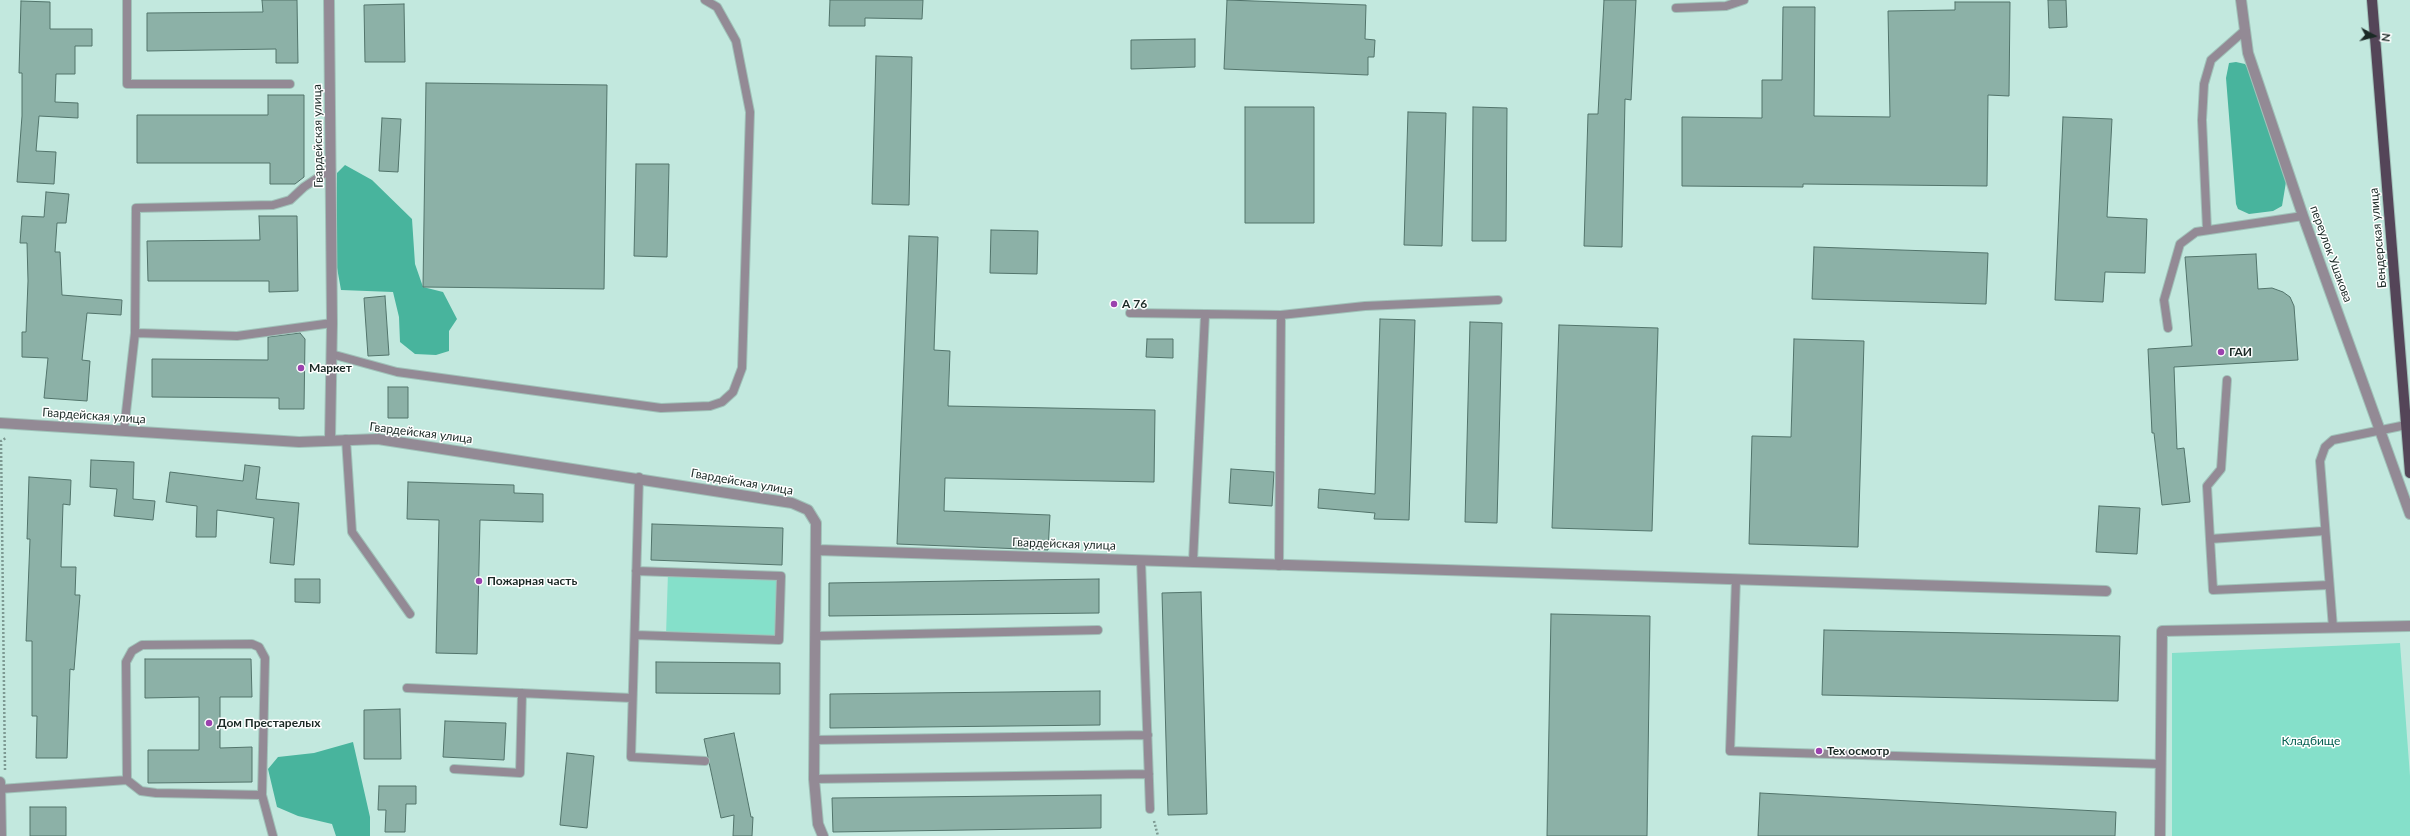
<!DOCTYPE html>
<meta charset="utf-8">
<style>
body{margin:0}
#map{position:relative;width:2410px;height:836px;overflow:hidden;background:#c2e8de;font-family:Lato,sans-serif}
canvas{display:block}
.north{position:absolute;left:2354px;top:16px;width:40px;height:40px;-webkit-text-stroke:3px #fff;paint-order:stroke;rotate:97deg;font-size:11px;font-weight:700;line-height:16px;text-align:center;color:#1a2925}
.north::after{content:'';display:block;margin:auto;width:14px;height:18px;background:#1a2925;clip-path:polygon(50% 0,100% 100%,50% 72%,0 100%)}
</style>
<div id="map">
<canvas width="2410" height="836"></canvas>
<div class="north">N</div>
</div>
<script>
const g = document.querySelector('canvas').getContext('2d');
g.lineJoin = 'round';
function fill(path, color) { g.fillStyle = color; g.fill(path, 'evenodd'); }
const shape = rows => new Path2D(rows.map(r => 'M' + r).join(''));
function strokePath(path, color, width, dash) { g.strokeStyle = color; g.lineWidth = width; g.lineCap = dash ? 'butt' : 'round'; g.setLineDash(dash || []); g.stroke(path); }
function write(font, color, halo, rows, align = 'center') {
  g.font = font + ' Lato,sans-serif'; g.lineWidth = 3; g.setLineDash([]); g.textBaseline = 'middle'; g.strokeStyle = halo; g.fillStyle = color; for (const [text, x, y, turn = 0] of rows) {
    g.save(); g.translate(x, y); g.rotate((+turn || 0) * Math.PI / 180); g.textAlign = isNaN(turn) ? turn : align; if (halo) g.strokeText(text, 0, 0); g.fillText(text, 0, 0); g.restore();
  }
}
fill(shape([
 [668,572,781,576,779,640,666,636],
 [2400,643,2410,776,2410,836,2172,836,2172,653]
]), '#85e0ca');
fill(shape([
 [2236,62,2245,64,2249,70,2286,182,2282,206,2273,211,2249,214,2238,209,2236,204,2226,78,2229,63],
 [345,165,372,180,412,219,415,264,423,287,443,292,457,319,449,331,449,351,436,355,415,354,400,342,399,317,393,292,341,290,336,262,337,173],
 [353,742,370,817,370,836,336,836,332,824,298,816,277,807,268,769,278,757,314,753]
]), '#48b49d');
const building = shape([
 [262,0,297,0,298,63,276,63,276,49,147,51,147,13,263,12,262,0],
 [830,0,923,0,922,19,865,18,865,26,829,26,830,0],
 [1227,0,1366,5,1365,39,1375,40,1374,57,1368,57,1368,75,1224,69,1227,0],
 [1604,0,1636,0,1631,100,1625,99,1622,247,1584,246,1588,114,1598,114,1604,0],
 [2048,0,2066,0,2067,27,2049,28,2048,0],
 [21,1,50,2,50,29,92,29,92,46,75,46,75,74,56,74,55,102,78,103,78,118,39,116,36,151,56,152,54,184,17,182,22,116,22,73,19,73,21,1],
 [1955,2,2010,2,2009,96,1988,95,1987,186,1803,184,1803,187,1682,186,1682,117,1762,118,1762,80,1782,80,1783,7,1815,7,1814,116,1890,117,1888,11,1955,10,1955,2],
 [404,4,405,62,365,62,364,5,404,4],
 [1195,39,1195,67,1131,69,1131,40,1195,39],
 [876,56,912,57,909,205,872,204,876,56],
 [426,83,607,85,604,289,423,287,426,83],
 [268,95,304,95,304,177,295,184,270,184,270,163,137,163,137,115,268,115,268,95],
 [1245,107,1314,107,1314,223,1245,223,1245,107],
 [1473,107,1507,108,1506,241,1472,241,1473,107],
 [1408,112,1446,113,1442,246,1404,245,1408,112],
 [2063,117,2112,119,2107,217,2147,219,2145,273,2105,272,2103,302,2055,300,2063,117],
 [382,118,401,119,398,172,379,171,382,118],
 [636,164,669,164,667,257,634,256,636,164],
 [46,192,69,194,66,223,57,223,55,252,60,252,62,295,122,300,121,315,87,313,82,360,90,361,87,401,44,398,48,358,22,357,22,332,26,332,28,281,27,243,20,243,22,216,44,217,46,192],
 [259,216,297,216,298,291,269,292,269,281,148,281,147,241,260,240,259,216],
 [991,230,1038,231,1037,274,990,273,991,230],
 [909,236,938,237,934,350,950,351,948,406,1155,410,1154,482,945,478,944,511,1050,515,1048,550,897,544,909,236],
 [1814,247,1988,253,1986,304,1812,299,1814,247],
 [2256,254,2258,289,2272,288,2283,292,2290,297,2294,306,2298,360,2174,367,2177,449,2184,448,2190,502,2162,505,2154,433,2152,433,2148,349,2192,346,2185,257,2256,254],
 [385,296,389,355,368,356,364,298,385,296],
 [1380,319,1415,320,1409,520,1374,519,1375,513,1318,508,1319,489,1375,494,1380,319],
 [1470,322,1502,323,1497,523,1465,522,1470,322],
 [1559,325,1658,328,1652,531,1552,528,1559,325],
 [300,333,305,339,304,409,279,409,279,398,152,397,152,359,268,360,268,337,300,333],
 [1147,339,1173,339,1173,358,1146,357,1147,339],
 [1794,339,1864,341,1858,547,1749,544,1752,436,1791,437,1794,339],
 [388,387,408,387,408,418,388,418,388,387],
 [91,460,134,462,133,499,155,501,153,520,114,516,117,489,90,487,91,460],
 [245,465,260,467,256,499,299,503,294,565,270,563,274,518,217,510,216,537,196,537,197,506,166,502,170,472,243,481,245,465],
 [1231,469,1274,472,1272,506,1229,503,1231,469],
 [29,477,71,480,70,505,63,504,61,567,76,567,75,595,80,595,74,670,70,669,67,758,36,758,37,716,32,716,32,641,26,641,30,539,27,539,29,477],
 [408,482,514,485,514,493,543,494,543,522,480,520,477,654,436,653,439,520,407,519,408,482],
 [2099,506,2140,508,2137,554,2096,552,2099,506],
 [652,524,783,528,782,565,651,560,652,524],
 [295,579,320,579,320,603,295,602,295,579],
 [1099,579,1099,613,829,616,829,583,1099,579],
 [1201,592,1207,814,1168,815,1162,593,1201,592],
 [1551,614,1650,616,1647,836,1547,836,1551,614],
 [1824,630,2120,636,2118,701,1822,695,1824,630],
 [145,659,251,659,252,697,220,697,220,748,252,747,252,782,148,783,148,750,199,750,199,697,145,698,145,659],
 [656,662,780,663,780,694,656,693,656,662],
 [1100,691,1100,725,830,728,830,694,1100,691],
 [400,709,401,759,364,759,364,710,400,709],
 [445,721,506,723,504,760,443,757,445,721],
 [734,733,751,817,753,817,752,836,733,836,734,815,721,818,704,739,734,733],
 [567,753,594,756,587,828,560,825,567,753],
 [379,786,416,786,416,804,406,804,405,832,385,832,386,810,378,810,379,786],
 [1760,793,2116,812,2115,836,1758,836,1760,793],
 [1101,795,1101,828,833,832,832,798,1101,795],
 [30,807,66,807,66,836,30,836,30,807]
]);
fill(building, '#8cb1a7');
strokePath(building, '#52746b', 1);
const lane = shape([
 [127,0,127,84,290,84],
 [1676,8,1726,6,1744,0],
 [2207,229,2202,120,2204,84,2211,60,2244,31],
 [1130,313,1281,315,1365,306,1498,300],
 [2168,328,2164,300,2180,244,2196,232,2303,216],
 [135,333,136,208,273,205,290,200,304,187,331,169],
 [331,354,397,372,661,408,710,406,722,402,733,392,742,368,750,112,736,41,717,7,705,0],
 [124,430,135,333,237,336,332,323],
 [346,439,352,532,410,614],
 [639,477,631,757,705,761],
 [2324,531,2210,539,2213,590,2329,585],
 [2210,539,2207,486,2221,469,2227,380],
 [1141,560,1150,809],
 [1193,561,1205,315],
 [1279,566,1281,315],
 [1736,579,1730,751,2160,764],
 [2333,628,2320,461,2325,447,2333,440,2406,425],
 [635,635,779,640,781,576,636,571],
 [817,636,1098,630],
 [407,688,632,698],
 [815,740,1148,735],
 [454,769,520,773,522,693],
 [814,779,1149,774],
 [127,780,126,662,132,651,142,645,252,644,259,647,265,658,262,795,273,836],
 [0,789,127,780,141,791,156,793,262,795]
]);
const street = shape([
 [329,0,332,323,330,440],
 [2241,0,2248,53,2303,216,2410,514],
 [0,423,299,442,378,439,792,503,808,510,816,523,814,779,818,824,823,836],
 [817,550,2106,591],
 [0,782,1,836],
 [2160,836,2162,631,2410,626]
]);
const primary = shape([
 [2372,0,2410,473]
]);
strokePath(lane, '#a0c2b9', 10);
strokePath(street, '#a0c2b9', 12);
strokePath(primary, '#a0c2b9', 12);
strokePath(shape([
 [5,770,1,441,6,438],
 [1154,821,1158,836]
]), '#7d9992', 2.5, [2, 2]);
strokePath(lane, '#938a95', 8);
strokePath(street, '#938a95', 10);
strokePath(primary, '#544558', 10);
for (const [x, y, r, color] of [
 [1114,304,4,"#9b42ae"],
 [2221,352,4,"#9b42ae"],
 [301,368,4,"#9b42ae"],
 [479,581,4,"#9b42ae"],
 [209,723,4,"#9b42ae"],
 [1819,751,4,"#9b42ae"]
]) { const dot = new Path2D(); dot.arc(x, y, r, 0, 2 * Math.PI); g.fillStyle = color; g.fill(dot); strokePath(dot, '#fff', 1.5); }
write('12px', '#1a2925', '#fff', [
 ["Гвардейская улица",318,136,-91],
 ["Бендерская улица",2378,238,-95],
 ["переулок Ушакова",2331,254,70],
 ["Гвардейская улица",94,416,4],
 ["Гвардейская улица",421,433,7],
 ["Гвардейская улица",742,482,10],
 ["Гвардейская улица",1064,544,2]
]);
write('bold 12px', '#1a2925', '#fff', [
 ["А 76",1122,304],
 ["ГАИ",2229,352],
 ["Маркет",309,368],
 ["Пожарная часть",487,581],
 ["Дом Престарелых",217,723],
 ["Тех осмотр",1827,751]
], 'left');
write('12px', '#056152', '#fff', [
 ["Кладбище",2311,741]
]);
</script>
